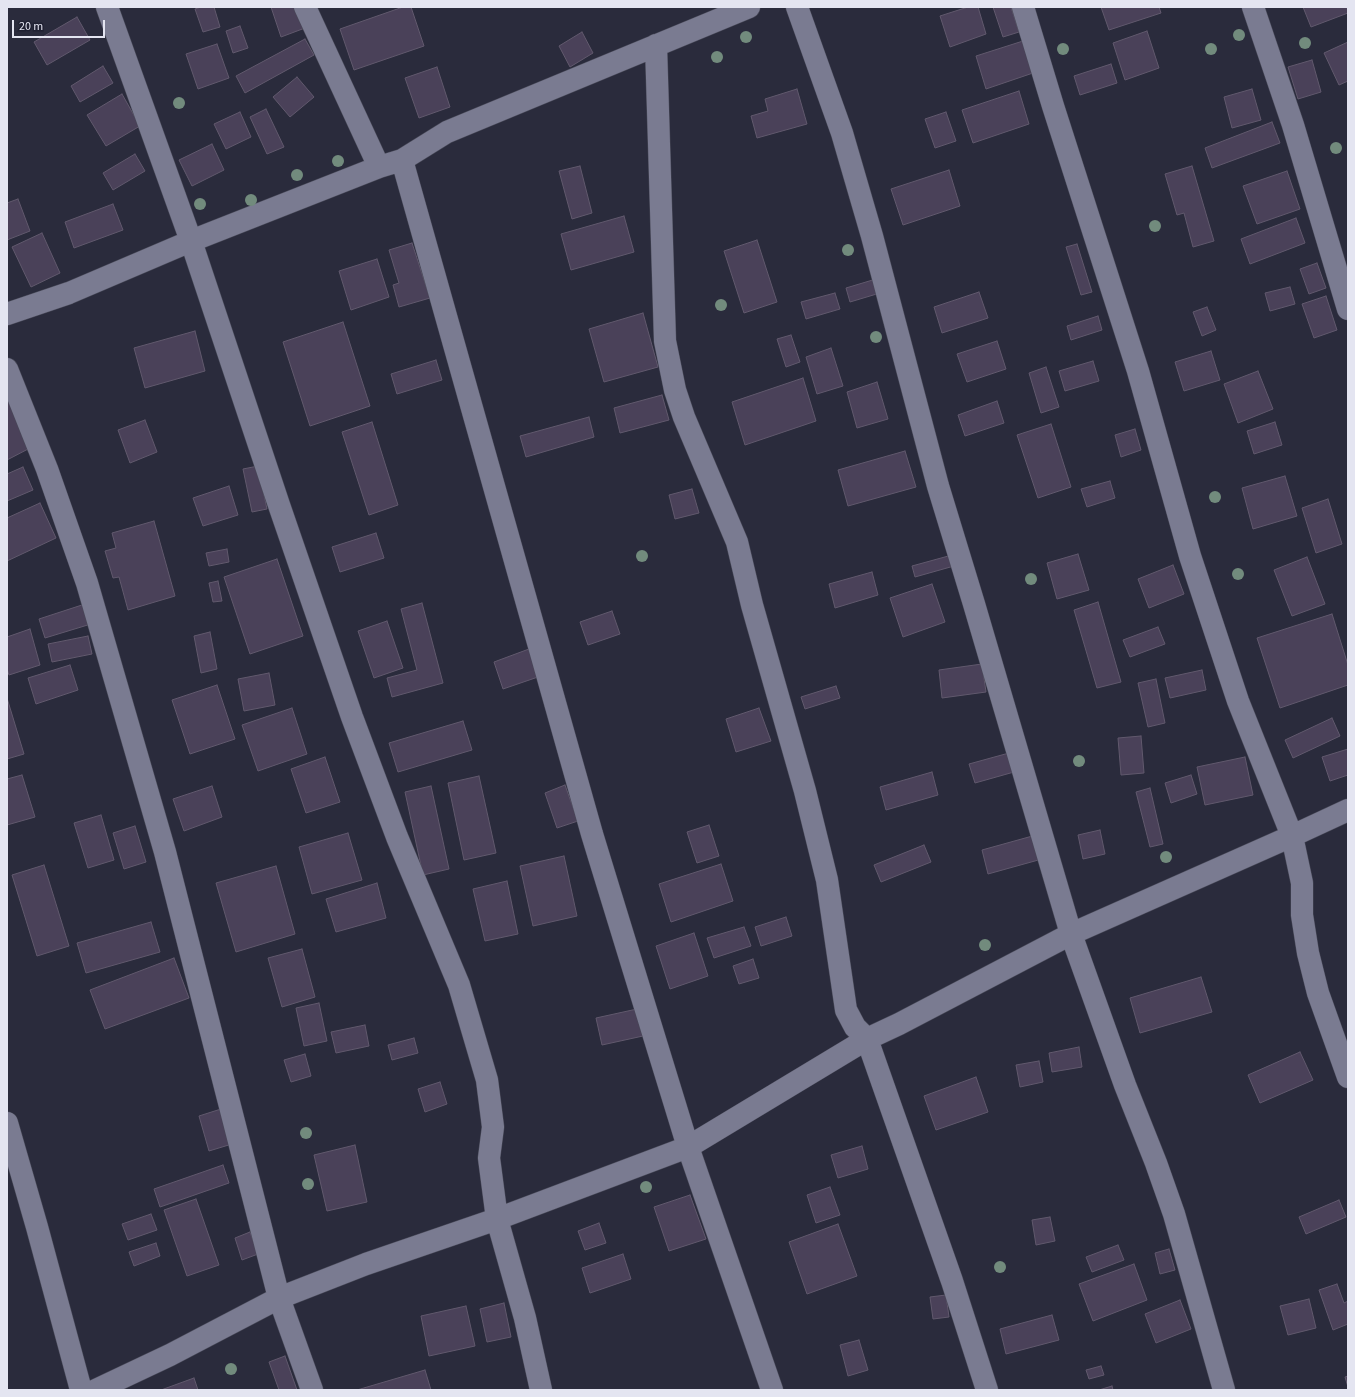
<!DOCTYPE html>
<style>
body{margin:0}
#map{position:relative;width:1355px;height:1397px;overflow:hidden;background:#2a2b3c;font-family:"Source Sans 3",sans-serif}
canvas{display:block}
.frame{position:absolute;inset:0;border:8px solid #e4e5f1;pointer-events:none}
.scale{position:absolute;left:12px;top:20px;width:93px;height:18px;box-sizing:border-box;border:2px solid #e4e5f1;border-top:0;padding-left:5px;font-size:12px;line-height:14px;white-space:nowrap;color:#e4e5f1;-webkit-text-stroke:3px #202132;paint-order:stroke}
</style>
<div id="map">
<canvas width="1355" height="1397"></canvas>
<div class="frame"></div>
<div class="scale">20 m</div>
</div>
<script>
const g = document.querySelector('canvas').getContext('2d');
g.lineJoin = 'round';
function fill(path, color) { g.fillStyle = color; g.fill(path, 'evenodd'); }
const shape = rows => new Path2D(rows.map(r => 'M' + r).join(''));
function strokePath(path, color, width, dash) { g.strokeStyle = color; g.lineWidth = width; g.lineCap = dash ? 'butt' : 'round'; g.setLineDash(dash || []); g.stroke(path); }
const building = shape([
 [201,7,214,7,220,27,203,32,195,9,201,7],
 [271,7,298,7,305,28,281,37,271,7],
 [403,7,411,7,424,46,354,70,340,29,403,7],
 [968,7,978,7,986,34,950,47,940,16,968,7],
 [993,7,1011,7,1019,32,1003,37,993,7],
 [1101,7,1159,7,1161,13,1109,30,1101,7],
 [1303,7,1347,7,1348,13,1311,27,1303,7],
 [77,17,90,40,47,65,34,42,77,17],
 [240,26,248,48,233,53,226,31,240,26],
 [1147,31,1159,68,1125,80,1113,43,1147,31],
 [582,32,593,53,570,67,559,46,582,32],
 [305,39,314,55,245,93,236,76,305,39],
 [1023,41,1033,73,986,89,976,56,1023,41],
 [1348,42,1348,81,1339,85,1324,53,1348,42],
 [217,44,229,78,198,89,186,54,217,44],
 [1312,60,1321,92,1298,99,1288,67,1312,60],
 [1111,64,1117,83,1080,95,1074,76,1111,64],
 [103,66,113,83,80,102,71,86,103,66],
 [437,67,450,107,419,118,405,78,437,67],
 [297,77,314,97,290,117,273,97,297,77],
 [797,89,807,124,757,138,751,116,768,111,765,99,797,89],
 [1252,89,1261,120,1232,128,1224,97,1252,89],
 [1019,91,1029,124,973,143,962,110,1019,91],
 [122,94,140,126,106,146,87,115,122,94],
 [266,109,284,147,267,154,250,117,266,109],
 [240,112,251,137,226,149,214,124,240,112],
 [946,112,956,141,935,148,925,119,946,112],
 [1272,122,1280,143,1212,168,1205,148,1272,122],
 [212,144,224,170,192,186,179,160,212,144],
 [135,154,145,171,113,190,103,173,135,154],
 [580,166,592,213,572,219,559,171,580,166],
 [1192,166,1214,241,1193,247,1184,213,1177,215,1165,174,1192,166],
 [949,170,960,206,903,225,891,189,949,170],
 [1287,171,1300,209,1257,224,1243,186,1287,171],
 [18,199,30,231,7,240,7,203,18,199],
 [113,204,123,230,74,248,65,222,113,204],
 [624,216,634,252,571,270,561,234,624,216],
 [1296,218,1305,243,1250,264,1241,239,1296,218],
 [42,233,60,273,31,287,12,247,42,233],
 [757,240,777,302,744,313,724,251,757,240],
 [412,243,430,298,399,307,393,285,399,283,389,250,412,243],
 [1077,244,1092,292,1081,295,1066,247,1077,244],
 [377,259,389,297,351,310,339,271,377,259],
 [1317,263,1326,288,1309,294,1300,269,1317,263],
 [876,279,880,293,850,302,846,288,876,279],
 [1290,287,1295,304,1270,311,1265,293,1290,287],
 [979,292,988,318,942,333,934,307,979,292],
 [835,293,840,309,806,319,801,302,835,293],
 [1326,296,1337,330,1314,338,1302,304,1326,296],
 [1207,307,1216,330,1202,336,1193,312,1207,307],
 [643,313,658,367,604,382,589,329,643,313],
 [1098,316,1102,330,1071,340,1067,326,1098,316],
 [343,322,370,406,310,426,283,342,343,322],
 [195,331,205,371,145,388,134,348,195,331],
 [791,335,800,362,786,367,777,339,791,335],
 [997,341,1006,369,967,382,957,354,997,341],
 [831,348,843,386,817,394,806,357,831,348],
 [1211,351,1220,380,1184,391,1175,362,1211,351],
 [436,360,442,380,397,394,391,374,436,360],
 [1093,361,1099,381,1065,391,1059,371,1093,361],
 [1046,367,1059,407,1041,413,1029,373,1046,367],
 [1258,371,1273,409,1238,423,1224,384,1258,371],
 [803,378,816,421,745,445,732,402,803,378],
 [877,382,888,419,857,428,847,392,877,382],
 [662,395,669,420,620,433,614,408,662,395],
 [7,399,30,448,7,460,7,399],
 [997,401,1004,423,965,436,958,415,997,401],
 [589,417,594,437,526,457,520,436,589,417],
 [145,420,157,452,130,463,118,430,145,420],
 [372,422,398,505,369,515,342,432,372,422],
 [1275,422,1282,445,1254,454,1247,431,1275,422],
 [1051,424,1071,487,1038,498,1017,435,1051,424],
 [1135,429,1141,450,1121,457,1115,435,1135,429],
 [905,451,916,487,848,506,838,470,905,451],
 [258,466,267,509,252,512,243,469,258,466],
 [23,467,33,490,7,501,7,474,23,467],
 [1285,476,1297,516,1253,529,1242,488,1285,476],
 [1110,481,1115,498,1087,507,1081,489,1110,481],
 [229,486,238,515,203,526,193,498,229,486],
 [692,489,699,513,675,519,669,495,692,489],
 [1328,499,1342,544,1316,553,1302,508,1328,499],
 [40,503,56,538,7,561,7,518,40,503],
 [154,521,175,596,128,610,119,577,113,578,105,551,116,548,112,533,154,521],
 [376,533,384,558,340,572,332,547,376,533],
 [227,549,229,562,209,566,206,553,227,549],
 [1078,554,1089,590,1057,599,1047,563,1078,554],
 [952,555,954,566,915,577,912,566,952,555],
 [1307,557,1325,604,1292,616,1274,570,1307,557],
 [277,559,303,636,250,654,224,577,277,559],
 [1173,565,1184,594,1149,608,1138,579,1173,565],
 [872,572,878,595,835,608,829,584,872,572],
 [218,581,222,601,213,602,209,583,218,581],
 [932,584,945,622,903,637,890,598,932,584],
 [1098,602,1121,682,1097,688,1074,610,1098,602],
 [422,603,443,683,392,697,387,678,417,670,401,609,422,603],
 [85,604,91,624,45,638,39,619,85,604],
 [612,611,620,634,588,645,580,622,612,611],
 [1332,614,1348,665,1348,685,1280,708,1257,638,1332,614],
 [387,621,403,668,374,678,358,631,387,621],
 [1158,627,1165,644,1130,657,1123,640,1158,627],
 [30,629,40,665,9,675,7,669,7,637,30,629],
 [210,632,217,669,201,673,194,636,210,632],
 [88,636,92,654,52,662,48,644,88,636],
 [529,649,538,677,503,689,494,662,529,649],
 [982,664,986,692,942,698,939,670,982,664],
 [70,665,78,690,36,704,28,678,70,665],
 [1202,670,1206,690,1170,698,1165,678,1202,670],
 [269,673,275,705,244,711,238,679,269,673],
 [1156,679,1165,723,1148,727,1138,683,1156,679],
 [217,685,235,739,190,754,172,700,217,685],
 [836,686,840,698,805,709,801,697,836,686],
 [7,698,24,754,7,759,7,698],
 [292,708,307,754,258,771,242,725,292,708],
 [759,708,771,741,736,752,726,719,759,708],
 [1332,718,1340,736,1293,758,1285,740,1332,718],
 [463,721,472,750,398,772,389,743,463,721],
 [1141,736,1144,773,1121,775,1118,738,1141,736],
 [1348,749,1348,775,1330,781,1322,757,1348,749],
 [1009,753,1014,772,975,783,969,764,1009,753],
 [325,757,340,802,306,813,291,769,325,757],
 [1245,757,1253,795,1205,805,1197,767,1245,757],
 [932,772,938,795,886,810,880,787,932,772],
 [22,775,35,817,7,825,7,779,22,775],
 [1191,775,1197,794,1171,803,1165,783,1191,775],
 [479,776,496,853,464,860,448,783,479,776],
 [565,785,578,821,557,828,545,793,565,785],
 [212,786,222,817,184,831,173,799,212,786],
 [431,786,449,869,423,875,405,792,431,786],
 [1150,788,1163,844,1150,847,1136,792,1150,788],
 [101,815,114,860,88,868,74,823,101,815],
 [709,825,719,856,697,863,687,832,709,825],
 [135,826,146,862,124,869,113,833,135,826],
 [1100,830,1105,854,1083,859,1078,835,1100,830],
 [348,833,362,880,312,894,299,847,348,833],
 [1036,835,1042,859,988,874,982,850,1036,835],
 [924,845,931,862,881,882,874,865,924,845],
 [564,856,577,916,533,926,520,866,564,856],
 [721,864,733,901,671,922,659,884,721,864],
 [44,865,69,946,37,956,12,875,44,865],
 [276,866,295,934,236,952,216,883,276,866],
 [507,881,518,934,485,941,473,889,507,881],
 [377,883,386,918,336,932,326,899,377,883],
 [786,917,792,936,761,946,755,927,786,917],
 [151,922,160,952,86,973,77,943,151,922],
 [744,927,751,946,714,958,707,938,744,927],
 [694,933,708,976,670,989,656,946,694,933],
 [302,949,315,997,282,1007,268,958,302,949],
 [174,958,189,998,105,1029,90,990,174,958],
 [753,959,759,978,739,984,733,966,753,959],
 [1201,977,1212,1012,1140,1033,1130,998,1201,977],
 [319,1003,327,1041,304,1046,296,1008,319,1003],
 [637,1009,643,1036,602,1045,596,1018,637,1009],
 [365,1025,369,1046,336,1053,331,1032,365,1025],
 [414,1038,418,1053,392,1060,388,1045,414,1038],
 [1079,1047,1082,1067,1052,1072,1049,1053,1079,1047],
 [1300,1052,1313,1080,1260,1103,1248,1075,1300,1052],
 [305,1054,311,1076,291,1082,284,1060,305,1054],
 [1039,1061,1043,1082,1020,1087,1016,1065,1039,1061],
 [976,1077,988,1112,936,1130,924,1096,976,1077],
 [440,1082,447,1104,425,1112,418,1089,440,1082],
 [221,1109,232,1144,209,1151,199,1116,221,1109],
 [355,1145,367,1202,327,1211,314,1155,355,1145],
 [862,1146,868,1169,838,1178,831,1155,862,1146],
 [223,1165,229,1183,160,1207,154,1189,223,1165],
 [830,1187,840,1215,816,1223,807,1195,830,1187],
 [690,1195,706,1239,669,1251,654,1207,690,1195],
 [196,1199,219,1265,187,1276,164,1210,196,1199],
 [1339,1200,1346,1217,1306,1234,1299,1217,1339,1200],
 [151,1214,157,1230,128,1240,122,1224,151,1214],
 [1050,1217,1055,1241,1036,1245,1032,1220,1050,1217],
 [599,1223,606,1243,585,1250,578,1231,599,1223],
 [838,1224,857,1276,807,1294,789,1242,838,1224],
 [250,1232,258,1254,242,1260,235,1238,250,1232],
 [156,1243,160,1256,134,1266,129,1252,156,1243],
 [1118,1245,1124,1260,1092,1272,1086,1257,1118,1245],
 [1169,1249,1175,1270,1160,1274,1155,1253,1169,1249],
 [623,1254,631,1279,590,1293,582,1268,623,1254],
 [1134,1264,1147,1300,1093,1321,1079,1284,1134,1264],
 [1337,1284,1344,1303,1348,1301,1348,1324,1333,1330,1319,1290,1337,1284],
 [946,1295,949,1317,933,1319,930,1297,946,1295],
 [1309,1299,1316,1328,1288,1335,1280,1306,1309,1299],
 [1180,1300,1191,1329,1156,1343,1145,1314,1180,1300],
 [504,1303,511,1337,487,1342,480,1309,504,1303],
 [466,1306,475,1346,429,1356,421,1316,466,1306],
 [1052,1315,1059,1340,1006,1354,1000,1329,1052,1315],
 [859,1340,868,1370,848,1376,840,1345,859,1340],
 [285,1356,297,1390,279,1390,269,1362,285,1356],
 [1101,1366,1104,1375,1089,1379,1086,1370,1101,1366],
 [425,1370,431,1390,357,1390,425,1370],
 [1348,1376,1348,1387,1345,1377,1348,1376],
 [194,1378,198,1390,161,1390,194,1378],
 [1112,1386,1113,1390,1099,1390,1112,1386]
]);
fill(building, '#4a4159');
strokePath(building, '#61596d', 1);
const minor = shape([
 [107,7,191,241,279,505,352,717,397,837,459,985,487,1080,493,1127,489,1158,497,1219,525,1318,541,1390],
 [305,7,379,167],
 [797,7,842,133,872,236,938,486,974,604,1071,934,1125,1085,1156,1163,1174,1214,1224,1390],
 [1023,7,1053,106,1138,371,1190,556,1238,701,1292,836,1302,883,1302,915,1308,953,1318,993,1348,1077],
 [1253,7,1293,125,1348,309],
 [656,45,665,341,675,390,684,417,737,542,752,605,805,791,827,880,846,1010,855,1027,867,1039,952,1281,987,1390],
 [402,160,592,834,688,1147,772,1390],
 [7,314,69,293,191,241,379,167,402,160,447,132,749,7],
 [7,369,47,469,87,583,165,852,279,1298,312,1390],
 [7,1123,37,1227,81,1390],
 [96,1390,170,1355,279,1298,366,1264,497,1219,688,1147,867,1039,899,1024,1071,934,1292,836,1348,810]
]);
strokePath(minor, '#494a59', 23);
strokePath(minor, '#7a7b91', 22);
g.fillStyle = '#728b7d';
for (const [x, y] of [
 [1239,35],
 [746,37],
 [1305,43],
 [1063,49],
 [1211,49],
 [717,57],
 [179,103],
 [1336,148],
 [338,161],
 [297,175],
 [251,200],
 [200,204],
 [1155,226],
 [848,250],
 [721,305],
 [876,337],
 [1215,497],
 [642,556],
 [1238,574],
 [1031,579],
 [1079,761],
 [1166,857],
 [985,945],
 [306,1133],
 [308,1184],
 [646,1187],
 [1000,1267],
 [231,1369]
]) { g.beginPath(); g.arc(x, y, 6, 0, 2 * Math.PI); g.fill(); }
</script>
